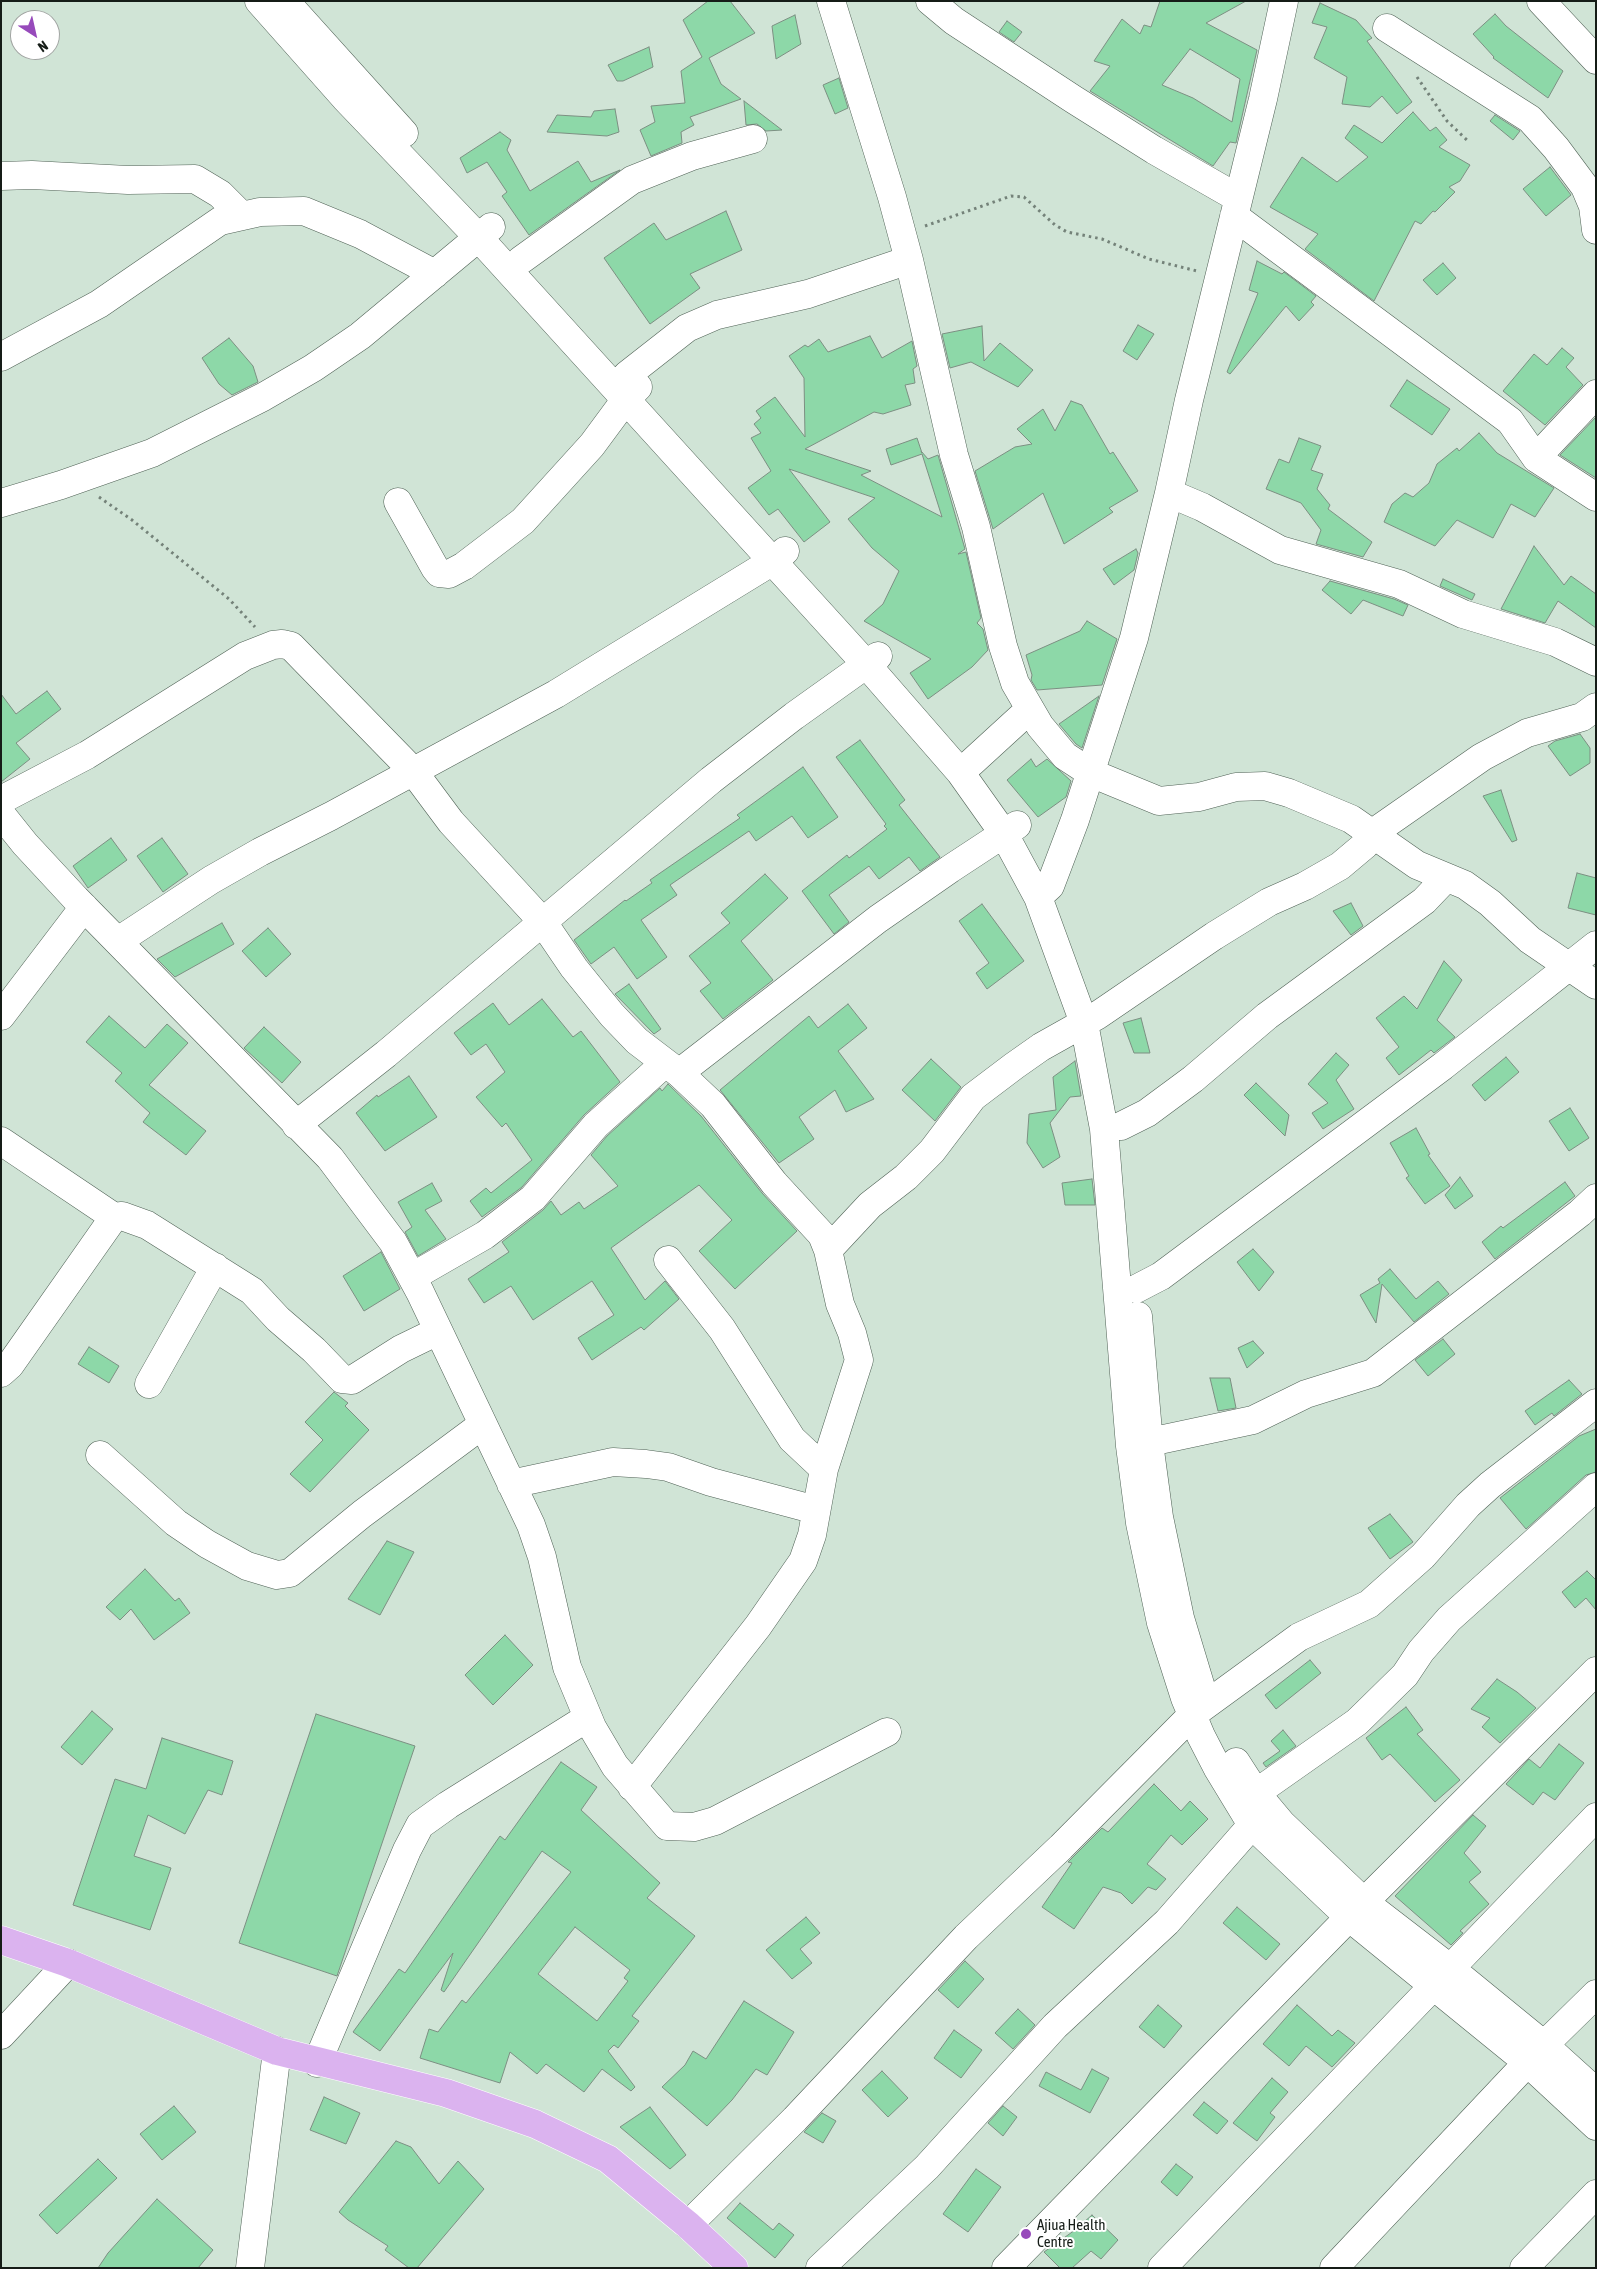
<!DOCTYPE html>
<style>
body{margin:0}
#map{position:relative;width:1597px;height:2269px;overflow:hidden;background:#d0e4d6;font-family:"Asap Condensed",sans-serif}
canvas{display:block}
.frame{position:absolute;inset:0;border:2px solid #151c17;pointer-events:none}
.north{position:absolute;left:10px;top:10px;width:50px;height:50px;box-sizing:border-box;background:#fff;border:1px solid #a1a4a2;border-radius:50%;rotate:145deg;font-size:14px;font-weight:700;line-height:20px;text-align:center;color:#151c17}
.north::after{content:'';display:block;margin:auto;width:18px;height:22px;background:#974abb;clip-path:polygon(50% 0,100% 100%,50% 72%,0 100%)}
</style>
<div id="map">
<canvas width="1597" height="2269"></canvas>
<div class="frame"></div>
<div class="north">N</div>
</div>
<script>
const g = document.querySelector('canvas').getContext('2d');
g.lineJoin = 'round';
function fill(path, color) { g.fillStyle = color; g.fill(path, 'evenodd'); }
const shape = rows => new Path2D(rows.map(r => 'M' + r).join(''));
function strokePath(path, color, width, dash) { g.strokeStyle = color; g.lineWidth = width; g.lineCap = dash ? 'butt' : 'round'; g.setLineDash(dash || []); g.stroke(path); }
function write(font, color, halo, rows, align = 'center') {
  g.font = font + ' "Asap Condensed",sans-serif'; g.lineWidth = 4; g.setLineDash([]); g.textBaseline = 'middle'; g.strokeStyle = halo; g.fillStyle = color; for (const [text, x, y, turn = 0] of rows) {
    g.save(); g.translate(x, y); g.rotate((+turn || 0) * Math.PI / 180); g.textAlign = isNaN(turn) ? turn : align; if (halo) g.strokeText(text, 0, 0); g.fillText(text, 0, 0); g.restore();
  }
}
const building = shape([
 [708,1,730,1,755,33,709,58,721,84,741,99,690,117,694,125,681,132,682,143,651,156,640,130,655,122,651,106,685,103,681,71,702,57,683,20,708,1],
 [1160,1,1246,1,1206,23,1257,50,1236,143,1230,142,1213,166,1090,91,1110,66,1094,61,1122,19,1140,34,1144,25,1151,27,1160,1],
 [1190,49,1240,79,1232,122,1193,98,1162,85,1190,49],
 [1320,3,1356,20,1372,38,1367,41,1412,102,1397,114,1382,96,1370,107,1342,104,1347,77,1314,58,1327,27,1312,23,1320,3],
 [1495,14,1506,26,1563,71,1548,98,1493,58,1494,57,1473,34,1495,14],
 [795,15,801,44,776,59,772,26,795,15],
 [1007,21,1022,32,1014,42,999,32,1007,21],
 [649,47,653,67,623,81,617,81,608,65,649,47],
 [839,78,848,108,835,114,823,85,839,78],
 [744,101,782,130,766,131,757,124,746,125,744,101],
 [615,109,619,132,607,136,547,132,557,115,591,117,594,111,615,109],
 [1413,112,1430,131,1436,127,1447,140,1439,147,1470,165,1460,181,1449,187,1455,192,1435,212,1433,211,1421,224,1415,221,1374,301,1305,249,1318,234,1270,207,1302,157,1337,182,1368,157,1345,138,1354,125,1382,143,1413,112],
 [1495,115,1520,131,1513,140,1490,121,1495,115],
 [500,132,511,140,507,150,530,191,578,161,591,182,620,170,529,235,502,196,507,192,487,162,467,173,460,158,500,132],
 [1550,167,1571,195,1546,216,1523,189,1550,167],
 [726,211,742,250,690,274,700,288,650,324,604,258,654,223,666,240,726,211],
 [1257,261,1282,274,1284,272,1316,296,1311,302,1314,305,1299,321,1286,306,1230,374,1227,372,1258,293,1249,290,1257,261],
 [1443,263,1456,278,1437,295,1423,280,1443,263],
 [1138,325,1154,334,1137,360,1123,351,1138,325],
 [982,326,984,361,1000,343,1033,370,1018,387,971,362,950,368,942,334,982,326],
 [870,336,882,358,912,341,917,366,913,369,915,383,905,385,911,405,883,414,874,412,805,449,871,471,861,475,942,517,922,454,891,465,886,449,917,438,922,453,921,451,928,459,938,455,965,549,958,554,966,552,981,618,977,623,983,629,988,650,972,667,928,699,910,673,931,659,864,621,883,604,899,571,872,548,848,519,875,498,789,469,830,522,804,542,778,509,769,515,748,488,771,471,751,438,761,433,754,424,761,418,756,411,775,397,805,437,804,378,789,356,805,345,808,347,819,339,828,352,870,336],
 [229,338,253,366,258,382,232,395,219,384,202,358,229,338],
 [1562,348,1574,358,1566,367,1583,385,1545,425,1503,391,1534,354,1547,365,1562,348],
 [1407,380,1450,409,1432,435,1390,406,1407,380],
 [1071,401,1082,405,1110,454,1113,452,1138,491,1109,508,1113,512,1064,544,1043,493,993,529,975,471,1015,447,1032,444,1017,429,1043,409,1055,431,1071,401],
 [1596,417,1596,478,1560,455,1596,417],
 [1479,433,1497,453,1554,488,1535,517,1511,504,1493,538,1457,520,1435,546,1384,522,1392,504,1405,493,1413,497,1429,483,1437,464,1457,448,1459,451,1479,433],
 [1299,438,1321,446,1311,470,1323,474,1317,489,1330,505,1328,509,1372,542,1363,557,1316,544,1321,530,1301,503,1266,489,1279,459,1289,463,1299,438],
 [1534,546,1564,585,1571,576,1596,594,1596,628,1558,601,1545,623,1501,609,1534,546],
 [1136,549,1138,553,1134,570,1114,585,1103,569,1136,549],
 [1443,579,1475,594,1472,600,1440,586,1443,579],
 [1330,581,1394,599,1408,605,1403,616,1363,600,1351,614,1322,590,1330,581],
 [1087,621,1117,639,1102,685,1037,690,1031,680,1032,675,1026,655,1080,631,1087,621],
 [47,691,61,709,16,743,30,759,1,782,1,694,16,714,47,691],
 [1099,696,1082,748,1076,744,1059,724,1099,696],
 [1580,734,1590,748,1590,763,1570,776,1548,746,1555,741,1580,734],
 [860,740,905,800,899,805,940,857,920,871,909,857,879,879,869,866,829,895,849,922,834,934,802,891,847,855,849,858,887,829,884,826,886,824,836,757,860,740],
 [1031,759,1036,767,1047,759,1071,781,1066,797,1038,817,1007,780,1031,759],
 [803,767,838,817,808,838,792,816,756,841,749,831,670,885,677,895,641,920,667,957,637,979,614,947,591,964,574,940,625,900,626,901,652,883,650,880,740,818,737,815,803,767],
 [1501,790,1517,840,1512,842,1483,796,1501,790],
 [111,838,127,860,88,888,73,866,111,838],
 [162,838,188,874,163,892,137,856,162,838],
 [1577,873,1596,878,1596,915,1568,908,1577,873],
 [765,874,788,898,741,941,773,980,723,1019,700,991,711,983,689,956,730,923,721,913,765,874],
 [1351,903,1363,926,1351,935,1333,911,1351,903],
 [982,904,1024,961,987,989,976,973,989,963,959,921,982,904],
 [222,923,234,944,175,977,157,959,222,923],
 [268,928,291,954,266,977,242,951,268,928],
 [1444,961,1462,980,1437,1020,1455,1037,1434,1053,1431,1050,1399,1075,1386,1058,1399,1047,1376,1018,1404,996,1417,1009,1444,961],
 [629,984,661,1029,654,1034,615,994,629,984],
 [542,999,573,1037,581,1031,620,1082,584,1115,522,1187,482,1217,470,1201,486,1188,491,1193,532,1160,506,1123,502,1127,476,1097,505,1072,486,1044,471,1055,454,1033,493,1003,509,1025,542,999],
 [848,1004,867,1028,838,1051,874,1099,846,1112,835,1090,799,1117,814,1139,779,1163,720,1090,809,1016,818,1028,848,1004],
 [109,1016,145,1048,167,1024,188,1043,149,1085,206,1131,186,1155,143,1122,150,1113,115,1081,122,1073,86,1042,109,1016],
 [1141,1018,1150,1053,1134,1053,1123,1023,1141,1018],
 [264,1027,301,1062,282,1083,244,1048,264,1027],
 [1336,1053,1349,1065,1336,1080,1354,1109,1323,1129,1312,1113,1328,1103,1308,1084,1336,1053],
 [1506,1057,1519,1072,1485,1101,1472,1085,1506,1057],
 [931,1059,961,1087,935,1121,902,1090,931,1059],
 [1075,1061,1081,1096,1070,1097,1050,1123,1060,1157,1043,1168,1027,1143,1029,1114,1056,1110,1053,1077,1075,1061],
 [409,1076,437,1117,385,1151,356,1113,377,1095,378,1097,409,1076],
 [1256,1083,1289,1115,1285,1136,1244,1095,1256,1083],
 [668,1084,701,1116,762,1193,797,1231,735,1289,699,1251,732,1220,699,1185,611,1248,645,1300,665,1281,679,1299,644,1330,641,1327,592,1360,578,1338,614,1315,592,1281,533,1320,511,1286,484,1303,468,1279,509,1252,502,1242,543,1210,551,1201,561,1215,579,1202,584,1209,618,1186,591,1155,607,1136,660,1088,662,1091,668,1084],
 [1570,1108,1589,1138,1569,1151,1549,1121,1570,1108],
 [1416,1128,1430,1154,1428,1155,1450,1186,1425,1204,1406,1178,1409,1176,1390,1143,1416,1128],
 [1460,1177,1473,1196,1455,1209,1445,1195,1460,1177],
 [1092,1179,1095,1205,1065,1205,1062,1183,1092,1179],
 [1565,1182,1575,1196,1495,1259,1482,1242,1501,1226,1503,1228,1565,1182],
 [432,1183,442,1201,425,1210,446,1239,418,1256,405,1232,412,1227,398,1202,432,1183],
 [1253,1249,1274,1272,1259,1291,1237,1262,1253,1249],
 [381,1252,400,1289,364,1311,343,1276,381,1252],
 [1390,1269,1416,1299,1438,1281,1449,1294,1414,1322,1382,1284,1376,1323,1360,1295,1380,1283,1378,1279,1390,1269],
 [1443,1339,1455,1354,1428,1376,1415,1360,1443,1339],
 [1253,1341,1264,1353,1247,1368,1238,1348,1253,1341],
 [89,1347,119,1366,109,1383,78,1364,89,1347],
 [1210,1378,1230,1378,1236,1408,1218,1411,1210,1378],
 [1569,1380,1582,1394,1554,1416,1552,1413,1535,1425,1525,1411,1569,1380],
 [334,1392,348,1403,345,1406,369,1430,310,1492,290,1474,323,1440,305,1422,334,1392],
 [1596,1429,1596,1472,1586,1475,1526,1529,1500,1498,1579,1436,1596,1429],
 [1390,1514,1413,1542,1390,1559,1368,1528,1390,1514],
 [387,1541,414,1552,380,1615,348,1599,387,1541],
 [145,1569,175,1601,179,1598,190,1613,154,1640,131,1609,120,1620,106,1607,145,1569],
 [1587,1571,1596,1580,1596,1610,1586,1598,1575,1608,1562,1592,1587,1571],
 [505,1635,533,1665,493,1705,465,1675,505,1635],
 [1310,1660,1321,1673,1276,1709,1265,1695,1310,1660],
 [1497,1679,1517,1692,1536,1708,1500,1743,1482,1727,1490,1718,1471,1709,1497,1679],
 [1406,1707,1423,1730,1417,1734,1460,1780,1435,1802,1390,1754,1382,1760,1366,1738,1406,1707],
 [92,1711,113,1729,82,1765,61,1747,92,1711],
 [316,1714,415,1746,337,1976,239,1943,316,1714],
 [1283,1730,1296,1746,1266,1767,1263,1763,1280,1751,1271,1741,1283,1730],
 [162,1738,233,1761,222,1795,208,1790,185,1834,148,1815,134,1856,171,1868,150,1930,73,1905,115,1779,146,1789,162,1738],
 [1559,1744,1584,1763,1555,1800,1543,1792,1533,1805,1506,1784,1529,1759,1540,1768,1559,1744],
 [561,1762,597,1787,581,1810,660,1883,647,1898,695,1936,632,2016,639,2021,618,2048,614,2045,608,2051,635,2087,631,2091,602,2069,584,2092,546,2064,537,2074,510,2052,500,2083,420,2058,429,2029,438,2032,462,2000,466,2003,571,1872,542,1851,444,1992,441,1990,453,1953,380,2051,353,2032,399,1969,405,1973,500,1836,505,1840,561,1762],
 [575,1927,630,1970,624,1978,628,1981,597,2021,538,1974,575,1927],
 [1154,1784,1181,1811,1190,1801,1208,1819,1182,1845,1171,1835,1147,1864,1166,1879,1156,1890,1148,1887,1132,1904,1121,1893,1103,1887,1074,1929,1042,1907,1072,1863,1068,1862,1102,1828,1108,1832,1154,1784],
 [1473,1815,1486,1826,1464,1853,1481,1872,1469,1882,1489,1904,1460,1931,1463,1933,1451,1945,1395,1896,1473,1815],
 [1237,1907,1280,1944,1266,1960,1223,1923,1237,1907],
 [806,1917,820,1933,800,1949,812,1963,792,1979,766,1950,806,1917],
 [965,1961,984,1979,958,2008,938,1990,965,1961],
 [744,2001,794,2032,767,2075,756,2069,732,2100,707,2126,662,2087,685,2065,693,2051,706,2059,744,2001],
 [1158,2005,1182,2026,1164,2048,1139,2027,1158,2005],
 [1297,2005,1332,2036,1338,2030,1355,2043,1332,2067,1306,2046,1289,2066,1263,2044,1297,2005],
 [1018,2009,1035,2025,1013,2049,995,2033,1018,2009],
 [954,2030,982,2050,961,2078,934,2058,954,2030],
 [1092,2069,1109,2078,1090,2113,1039,2086,1046,2072,1081,2090,1092,2069],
 [882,2071,908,2098,888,2117,862,2090,882,2071],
 [1272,2078,1288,2092,1270,2113,1275,2117,1257,2141,1233,2123,1272,2078],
 [324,2097,360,2113,346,2144,310,2130,324,2097],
 [1204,2102,1228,2121,1217,2134,1193,2115,1204,2102],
 [174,2106,196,2132,162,2160,140,2134,174,2106],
 [1003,2106,1017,2117,1003,2136,988,2123,1003,2106],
 [650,2107,686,2155,670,2169,620,2127,650,2107],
 [822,2113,836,2121,823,2143,804,2132,822,2113],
 [396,2141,411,2147,439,2184,458,2161,484,2189,417,2268,409,2268,385,2250,388,2246,348,2220,339,2212,396,2141],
 [98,2159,117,2178,57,2234,39,2215,98,2159],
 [1176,2164,1193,2177,1177,2196,1161,2182,1176,2164],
 [976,2169,1001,2187,968,2232,943,2214,976,2169],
 [157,2199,213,2250,198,2268,98,2268,108,2253,157,2199],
 [740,2203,773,2230,779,2223,794,2235,775,2258,727,2218,740,2203],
 [1092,2215,1118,2240,1101,2259,1091,2251,1072,2268,1060,2268,1044,2252,1075,2230,1092,2215]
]);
fill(building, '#8dd8a8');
strokePath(building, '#7c8f82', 1);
const minor = shape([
 [259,1,345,98,478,237,866,664,960,772,1004,834,1038,897,1084,1023,1104,1129,1130,1446,1140,1523,1161,1623,1185,1698,1201,1736,1218,1769,1252,1825,1350,1918,1527,2062,1596,2126],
 [285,1,404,133],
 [831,1,892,197,909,260,954,455,976,527,1003,646,1015,683,1040,726,1065,756,1091,773,1159,801,1199,797,1236,787,1265,786,1289,793,1351,819,1417,865,1465,885,1490,903,1530,940,1596,985],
 [930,1,954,21,1073,99,1154,150,1238,198],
 [1541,1,1596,60],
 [1387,28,1530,119,1556,148,1585,187,1593,206,1596,230],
 [1,176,32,175,128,180,195,179,220,194,242,216],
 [1234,216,1510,421,1536,458,1596,497],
 [521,260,632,180,692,156,753,139],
 [1,357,99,304,220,221,260,212,304,211,360,234,435,274],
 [627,375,687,328,717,315,808,294,909,260],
 [1536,458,1596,394],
 [1169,493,1202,507,1280,550,1399,584,1463,614,1555,642,1596,662],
 [398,502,435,568,439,573,449,574,464,566,523,521,592,445,626,399,638,387],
 [1,503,61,485,152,453,263,397,313,368,360,336,491,227],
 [971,763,1030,709],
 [1,800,87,755,245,656,273,645,282,644,291,646,413,771,451,822,542,921,574,968,612,1015,637,1041,679,1073,713,1105,774,1183,822,1235,828,1250,840,1304,852,1333,859,1360,824,1469,812,1535,803,1561,758,1626,632,1787],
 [1,814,25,844,76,899,330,1158,393,1242,420,1292,531,1525,542,1557,567,1667,592,1727,615,1766,667,1826,694,1827,715,1821,887,1732],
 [1038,897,1050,886,1075,820,1134,638,1169,493,1189,400,1263,99,1284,1],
 [118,941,211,880,260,852,331,816,556,694,773,561,785,551],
 [1,1016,84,907],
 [679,1073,878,919,950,869,1017,825],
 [296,1125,386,1054,711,780,794,716,878,656],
 [1121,1126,1147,1113,1193,1079,1267,1016,1424,901,1446,878],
 [1,1141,114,1217],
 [828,1250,870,1205,906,1177,932,1151,973,1097,1014,1066,1041,1047,1098,1015,1214,936,1269,902,1305,886,1340,866,1365,845,1373,833,1482,757,1527,733,1582,717,1596,707],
 [668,1260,722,1329,792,1439,824,1469],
 [412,1277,485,1235,533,1198,596,1125,665,1063],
 [1136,1289,1161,1276,1443,1066,1596,945],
 [1138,1316,1149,1443,1159,1517,1180,1618,1202,1691],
 [1,1373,10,1365,114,1217,122,1216,147,1225,252,1291,278,1319,314,1350,342,1379,352,1380,401,1349,438,1331],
 [149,1384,215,1267],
 [1131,1446,1253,1420,1306,1394,1373,1373,1580,1213,1596,1198],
 [100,1455,176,1523,207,1544,247,1566,277,1575,290,1573,362,1514,482,1425],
 [511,1484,613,1462,646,1464,668,1467,711,1482,816,1510],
 [1236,1762,1256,1793,1282,1824,1364,1902,1451,1969,1544,2045,1596,2092],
 [1256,1793,1357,1722,1405,1675,1421,1651,1449,1619,1596,1487],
 [1,2035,68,1963],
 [317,2063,407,1850,420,1825,448,1805,587,1718],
 [688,2225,795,2119,966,1937,1061,1847,1192,1715,1299,1637,1369,1604,1423,1556,1468,1505,1490,1485,1596,1403],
 [250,2268,277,2051],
 [820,2268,927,2167,1055,2026,1167,1922,1252,1825],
 [1006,2268,1364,1902,1596,1671],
 [1162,2268,1596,1817],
 [1334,2268,1544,2045,1596,1994],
 [1524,2268,1596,2194]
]);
const major = shape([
 [1,1940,68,1963,277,2051,446,2093,535,2124,608,2159,688,2225,734,2268]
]);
strokePath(minor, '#506256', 29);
strokePath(major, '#fff', 29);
strokePath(shape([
 [1417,77,1447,121,1468,141],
 [925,226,1011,196,1024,197,1055,225,1067,232,1102,239,1149,259,1197,271],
 [99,497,132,520,229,599,255,627]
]), '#748279', 3, [2.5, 4]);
strokePath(minor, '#fff', 28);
strokePath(major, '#dbb3ef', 28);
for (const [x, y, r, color] of [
 [1026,2234,6,"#974abb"]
]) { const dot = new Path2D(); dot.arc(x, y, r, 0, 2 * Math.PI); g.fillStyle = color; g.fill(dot); strokePath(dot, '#fff', 2); }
write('15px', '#151c17', '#fff', [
 ["Ajiua Health",1037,2225],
 ["Centre",1037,2242]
], 'left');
</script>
